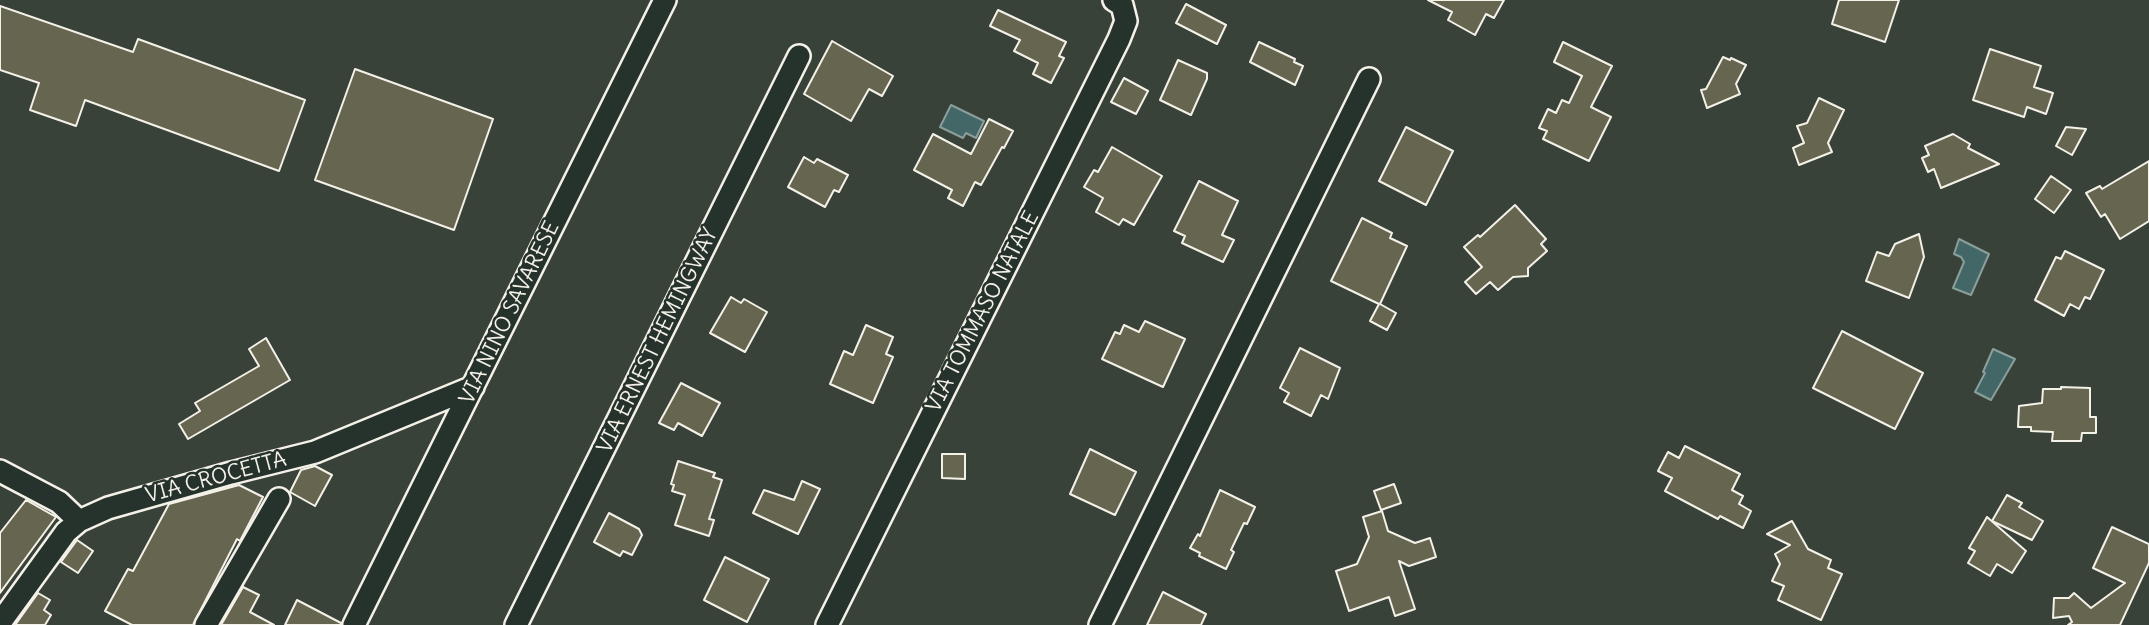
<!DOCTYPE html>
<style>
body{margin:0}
canvas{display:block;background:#394238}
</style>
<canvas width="2149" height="625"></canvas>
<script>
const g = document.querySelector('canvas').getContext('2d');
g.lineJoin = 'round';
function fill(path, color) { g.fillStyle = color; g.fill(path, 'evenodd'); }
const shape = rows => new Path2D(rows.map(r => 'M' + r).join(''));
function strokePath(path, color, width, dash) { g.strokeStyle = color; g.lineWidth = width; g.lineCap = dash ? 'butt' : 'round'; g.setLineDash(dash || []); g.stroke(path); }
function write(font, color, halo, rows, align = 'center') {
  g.font = font + ' Delius,sans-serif'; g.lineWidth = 5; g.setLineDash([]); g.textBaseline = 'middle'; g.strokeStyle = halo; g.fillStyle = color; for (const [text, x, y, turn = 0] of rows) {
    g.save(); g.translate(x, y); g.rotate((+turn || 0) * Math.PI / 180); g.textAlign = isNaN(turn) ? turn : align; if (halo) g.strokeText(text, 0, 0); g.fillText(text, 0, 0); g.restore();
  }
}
const water = shape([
 [951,105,984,121,976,138,966,133,963,138,940,127,951,105],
 [1959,239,1989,254,1971,295,1953,288,1964,262,1961,257,1954,254,1959,239],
 [1993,349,2015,359,1991,400,1975,392,1985,373,1983,372,1993,349]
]);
fill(water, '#436767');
strokePath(water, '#8a9e9b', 2);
const building = shape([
 [1428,0,1504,0,1494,18,1486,14,1475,35,1448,20,1452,12,1428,0],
 [1839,0,1899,0,1885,42,1832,24,1839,0],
 [1186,4,1226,25,1217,44,1176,23,1186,4],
 [0,6,133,52,138,39,305,100,279,171,85,100,76,126,30,110,39,83,0,70,0,6],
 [998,10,1066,42,1059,56,1064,58,1051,83,1033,74,1038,63,1014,51,1020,40,990,26,998,10],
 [832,41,893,76,882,96,869,89,851,121,804,94,832,41],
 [1259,42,1295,59,1294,62,1303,66,1295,85,1250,62,1259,42],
 [1563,42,1612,66,1591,107,1611,117,1589,161,1543,139,1547,131,1539,128,1548,109,1556,113,1562,100,1569,103,1582,76,1554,62,1563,42],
 [1990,49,2041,66,2034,87,2053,93,2046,114,2027,107,2024,117,1973,100,1990,49],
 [1723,57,1730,60,1731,58,1746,65,1736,84,1740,94,1707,108,1701,90,1706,89,1723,57],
 [1178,60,1207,73,1207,79,1191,115,1160,100,1178,60],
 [355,69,493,119,454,230,315,180,355,69],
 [1124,78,1148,91,1136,114,1111,102,1124,78],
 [1819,98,1844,110,1828,143,1832,152,1799,165,1793,148,1804,143,1797,126,1807,123,1819,98],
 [989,119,1013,131,1004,148,1002,147,981,185,975,182,963,206,948,198,952,190,914,170,933,134,971,154,989,119],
 [1406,127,1453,151,1426,205,1379,181,1406,127],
 [2066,127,2086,129,2072,155,2056,146,2066,127],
 [1953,134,1970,144,1968,148,1999,164,1941,188,1934,169,1928,172,1922,158,1929,155,1925,146,1953,134],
 [1112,147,1162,176,1134,225,1123,219,1119,225,1096,212,1103,198,1084,187,1094,170,1098,172,1112,147],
 [804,157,814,163,817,159,848,175,839,192,834,190,825,207,788,187,804,157],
 [2149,161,2149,221,2120,239,2105,214,2101,217,2086,193,2100,186,2102,189,2149,161],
 [2051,176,2071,190,2054,213,2035,199,2051,176],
 [1199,181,1238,201,1222,235,1234,240,1223,262,1182,243,1185,236,1174,231,1199,181],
 [1515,205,1546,239,1541,244,1547,251,1528,268,1528,276,1513,277,1498,290,1490,282,1476,294,1465,282,1482,267,1464,247,1478,235,1480,237,1515,205],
 [1362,218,1392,233,1390,238,1407,246,1380,304,1396,313,1387,330,1370,321,1379,304,1331,281,1362,218],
 [1919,234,1924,257,1909,298,1866,281,1877,252,1889,256,1895,244,1919,234],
 [2065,251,2104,270,2090,299,2085,297,2079,309,2070,304,2064,316,2035,300,2056,257,2061,259,2065,251],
 [731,297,741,303,744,299,767,312,745,352,710,333,731,297],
 [1145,321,1185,339,1163,387,1102,359,1115,332,1120,334,1124,325,1139,332,1145,321],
 [866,325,893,337,886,354,893,357,873,403,830,384,844,351,853,355,866,325],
 [1842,331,1923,373,1895,429,1813,388,1842,331],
 [266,338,290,380,188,439,179,424,200,411,195,403,259,366,249,349,266,338],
 [1300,348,1340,368,1328,399,1321,395,1311,416,1284,402,1289,393,1280,388,1300,348],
 [681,383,720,403,702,436,678,423,674,430,659,423,681,383],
 [2061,387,2090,388,2090,417,2096,417,2096,433,2082,433,2081,441,2052,441,2053,432,2031,431,2031,427,2018,427,2019,406,2042,403,2043,389,2061,389,2061,387],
 [1685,446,1740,474,1732,490,1743,496,1739,504,1751,511,1743,528,1720,516,1718,519,1665,491,1672,478,1658,471,1668,452,1679,458,1685,446],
 [1090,449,1136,472,1115,515,1070,494,1090,449],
 [942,454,965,454,965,479,942,478,942,454],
 [678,461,715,473,713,477,722,480,709,519,714,520,709,536,675,525,685,495,672,491,674,485,671,484,678,461],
 [315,466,332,475,315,506,290,492,301,470,315,466],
 [802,481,820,489,798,534,753,513,764,490,794,500,802,481],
 [1394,484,1401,503,1381,510,1374,491,1394,484],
 [239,485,263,497,240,541,237,539,193,625,132,625,105,611,128,569,133,571,169,504,239,485],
 [1220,490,1255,507,1247,524,1244,523,1231,550,1234,552,1226,569,1199,556,1200,553,1190,548,1198,534,1200,536,1220,490],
 [2007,495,2022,503,2019,507,2043,521,2032,540,1992,521,2007,495],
 [26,500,56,517,0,593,0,533,26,500],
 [1382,511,1388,531,1415,543,1430,538,1436,557,1409,566,1399,561,1415,609,1395,616,1389,597,1349,611,1336,571,1357,564,1369,537,1363,517,1382,511],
 [609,513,639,529,642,535,632,555,623,551,620,556,594,542,609,513],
 [1987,517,2026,551,2012,573,1997,564,1990,576,1968,563,1975,551,1969,548,1987,517],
 [1792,521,1808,549,1831,560,1828,568,1842,574,1821,620,1778,600,1784,586,1772,581,1780,564,1775,554,1790,545,1767,534,1792,521],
 [2112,527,2149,544,2149,563,2120,625,2068,625,2072,622,2069,616,2053,618,2054,598,2069,598,2074,593,2091,608,2125,583,2093,568,2112,527],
 [77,540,93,551,78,573,61,562,77,540],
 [725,557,769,579,747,622,704,600,725,557],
 [243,587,259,595,250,612,274,625,221,625,243,587],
 [1163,592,1206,614,1201,625,1147,625,1163,592],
 [38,593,50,600,44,610,51,615,45,625,15,625,38,593],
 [297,600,341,623,341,625,285,625,297,600]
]);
fill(building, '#666550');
strokePath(building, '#f4f1e8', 2);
const street = shape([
 [0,471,59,502,79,521],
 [0,623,66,532,79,521,108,508,231,473,315,452,473,387],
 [206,625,279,499],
 [354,625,665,0],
 [516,625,799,56],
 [827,625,1119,39,1126,21,1122,5,1114,0],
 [1100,625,1369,79]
]);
strokePath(street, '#f4f1e8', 26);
strokePath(street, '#26332d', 21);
write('21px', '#f4f1e8', '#26332d', [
 ["VIA TOMMASO NATALE",983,312,-63],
 ["VIA NINO SAVARESE",510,313,-64],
 ["VIA ERNEST HEMINGWAY",658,341,-64],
 ["VIA CROCETTA",216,478,-15]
]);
</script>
